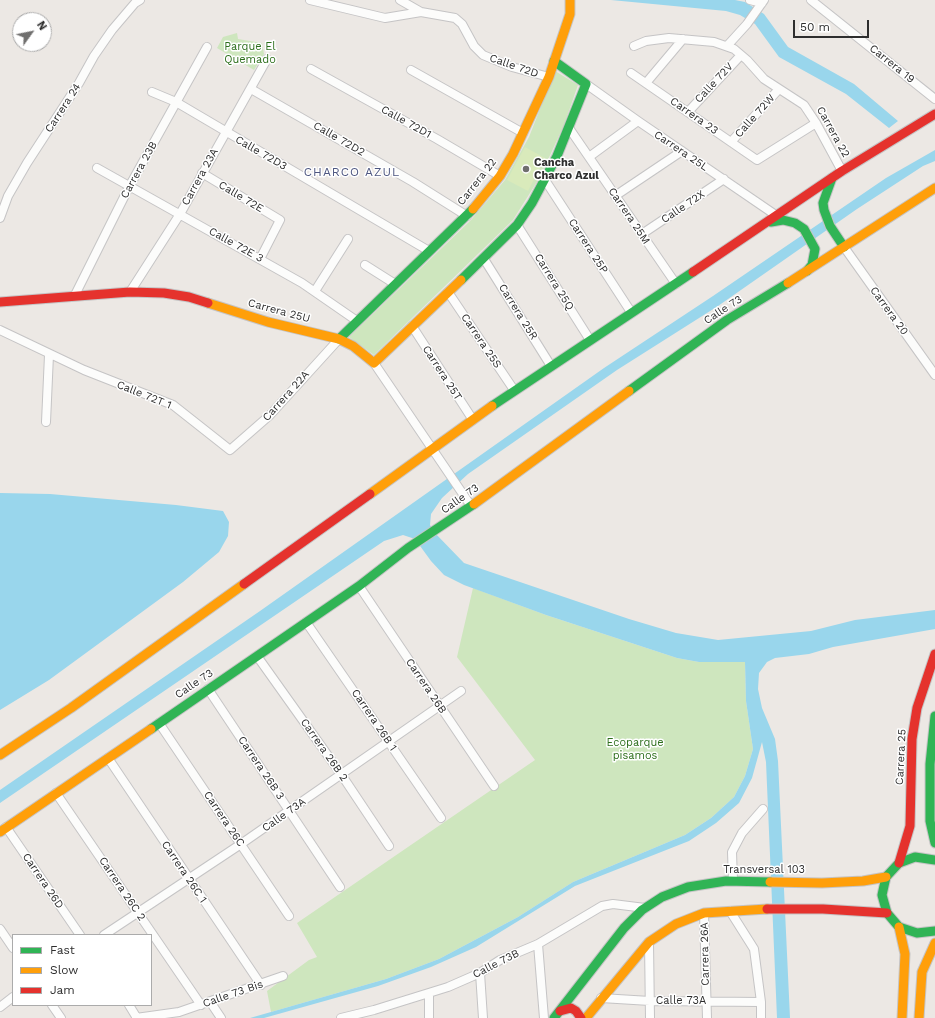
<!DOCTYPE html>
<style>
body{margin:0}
#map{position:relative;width:935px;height:1018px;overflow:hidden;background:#ece8e4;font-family:"Work Sans",sans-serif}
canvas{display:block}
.legend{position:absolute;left:12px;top:934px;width:140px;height:72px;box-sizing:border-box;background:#fff;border:1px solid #ababab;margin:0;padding:5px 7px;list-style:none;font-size:12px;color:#2e2e2e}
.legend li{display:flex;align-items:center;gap:8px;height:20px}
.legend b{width:20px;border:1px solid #ababab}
.north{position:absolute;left:12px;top:12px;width:40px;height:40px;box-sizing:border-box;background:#fff;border:1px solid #ababab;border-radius:50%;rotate:57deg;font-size:11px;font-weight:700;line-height:16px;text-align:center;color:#2e2e2e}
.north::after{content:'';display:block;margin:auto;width:14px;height:18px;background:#706f6e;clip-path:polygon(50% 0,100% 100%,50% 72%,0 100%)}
.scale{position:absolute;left:793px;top:20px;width:76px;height:18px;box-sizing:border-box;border:2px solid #2e2e2e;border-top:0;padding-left:5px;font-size:12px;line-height:14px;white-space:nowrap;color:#2e2e2e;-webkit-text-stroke:3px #fff;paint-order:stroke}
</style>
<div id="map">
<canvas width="935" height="1018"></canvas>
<ul class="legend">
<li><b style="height:5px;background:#30b455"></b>Fast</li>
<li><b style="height:5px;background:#ff9f0a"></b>Slow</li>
<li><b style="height:5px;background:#e5322d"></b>Jam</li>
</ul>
<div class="north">N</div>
<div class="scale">50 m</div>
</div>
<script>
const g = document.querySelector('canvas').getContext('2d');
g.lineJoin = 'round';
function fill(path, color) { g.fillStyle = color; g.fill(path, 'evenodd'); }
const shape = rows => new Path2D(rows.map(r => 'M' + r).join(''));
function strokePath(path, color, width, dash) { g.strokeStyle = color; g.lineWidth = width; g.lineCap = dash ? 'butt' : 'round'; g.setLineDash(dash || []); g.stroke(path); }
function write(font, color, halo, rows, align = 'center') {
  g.font = font + ' "Work Sans",sans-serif'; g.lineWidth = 3; g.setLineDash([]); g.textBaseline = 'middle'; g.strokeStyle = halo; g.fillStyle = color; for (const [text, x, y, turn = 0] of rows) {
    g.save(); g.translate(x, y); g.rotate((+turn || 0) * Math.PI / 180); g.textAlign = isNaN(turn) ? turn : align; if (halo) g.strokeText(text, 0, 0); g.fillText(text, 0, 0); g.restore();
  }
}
fill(shape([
 [237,33,238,39,262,43,264,54,254,70,217,48,223,37],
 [555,71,578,85,564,125,540,177,513,220,374,355,349,337,471,220,505,180,529,137],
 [473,588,546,615,677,658,699,662,745,662,746,701,753,749,745,776,734,797,711,818,685,835,573,882,518,917,439,959,386,979,271,1012,267,991,309,960,317,957,297,923,535,760,457,657]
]), '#cee6be');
fill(shape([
 [525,147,545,158,528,191,507,180]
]), '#d9eabb');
fill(shape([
 [611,0,735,0,745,2,764,14,788,47,854,84,898,121,889,128,846,94,779,57,755,24,740,15,726,11],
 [935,150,935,161,923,166,857,209,718,306,617,370,468,474,442,498,431,514,430,525,434,532,464,563,629,619,676,633,718,640,811,631,855,620,935,610,935,629,833,647,809,654,775,658,767,662,759,673,758,689,762,708,775,739,778,761,790,1018,777,1018,766,762,762,742,752,778,739,803,716,823,689,841,575,886,476,947,431,967,378,986,264,1018,250,1018,386,979,439,959,518,917,573,882,685,835,711,818,734,797,745,776,753,749,746,701,745,662,699,662,677,658,546,615,464,585,444,575,431,561,415,539,403,535,384,541,0,803,0,790,260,611,604,368,713,296,886,178],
 [0,493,50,494,176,505,223,511,229,522,228,536,219,552,183,582,49,680,0,710]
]), '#99d6ec');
const street = shape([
 [310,0,385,18,421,12,455,18,462,24,474,46,483,55,512,67,549,77],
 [400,0,421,12],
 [750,0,762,3],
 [811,0,935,99],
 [634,46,646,41,669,38,714,42,734,49,747,60,764,79,804,105,816,123,842,171],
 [727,46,747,24,764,0],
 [311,69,437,139,500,176],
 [411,70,523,133],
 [631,73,757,160,816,123],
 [646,83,683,39],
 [586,84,638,121,777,216],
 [251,89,413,182,467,216],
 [152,92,176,102,429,251],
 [688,112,741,55],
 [569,128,676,284],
 [731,142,779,89],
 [589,157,638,121],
 [97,168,302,283,357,321],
 [202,173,280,220,260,259],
 [545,180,631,312],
 [615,196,682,151],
 [0,218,8,196,27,163,79,83,94,56,112,30,135,3,140,0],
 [517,225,590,340],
 [642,234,724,179],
 [844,247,935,375],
 [484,259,551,366],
 [365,265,395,284],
 [315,291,348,239],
 [130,292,180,214,267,59],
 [448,292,514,390],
 [75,295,129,187,207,47],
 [412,326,473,420],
 [0,330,84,370,173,405,230,450,270,415,339,339],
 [374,363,471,506],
 [46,422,49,355],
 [359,586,494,786],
 [306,622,441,818],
 [257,656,341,774,389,846],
 [208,689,340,887],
 [159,723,289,916],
 [108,758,261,985],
 [56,793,201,1005],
 [6,827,80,935],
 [733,881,732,852,742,833,763,809],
 [730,911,754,949,761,1002,761,1018],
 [704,913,707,1018],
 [0,929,13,948],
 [104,935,241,844,461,691],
 [649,942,650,1018],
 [538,944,544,1018],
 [480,973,483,1018],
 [601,998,650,1001,761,1002],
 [211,1003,221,1018],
 [52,1005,61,1018],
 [129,1005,137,1018],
 [0,1007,13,997],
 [136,1018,179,1012,283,976],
 [341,1018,374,1010,448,987,480,973,500,960,538,944,602,906,613,904,645,908],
 [429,1018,429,994]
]);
const fast = shape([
 [832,178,823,203,824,210,830,226,844,247],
 [771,222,783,220,795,223,804,229,815,249,812,265,807,271],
 [461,280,517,225,532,203,557,156,586,84,554,61],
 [339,339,473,209],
 [629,391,727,320,788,283],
 [492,406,693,272],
 [935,716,930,764,930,821,935,843],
 [151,729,359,586,408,548,474,504],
 [935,860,915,857,899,863,886,877,882,895,887,913,899,927,917,933,935,931],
 [554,1018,624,928,642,910,662,897,688,887,726,881,770,882]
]);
const slow = shape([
 [473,209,500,176,513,154,549,77,570,14,570,0],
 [788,283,935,188],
 [208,303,268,322,339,339,353,346,374,363,461,280],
 [370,494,492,406],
 [474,504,629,391],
 [0,755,71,708,244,584],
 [0,832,151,729],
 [770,882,822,883,863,881,886,877],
 [899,927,905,954,902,1018],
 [586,1018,649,942,676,924,704,913,767,909],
 [919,1018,922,972,935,943]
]);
const jam = shape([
 [693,272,842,171,935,114],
 [0,302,130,292,164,293,189,297,208,303],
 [244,584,370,494],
 [899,863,910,826,912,739,917,708,935,654],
 [767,909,823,909,887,913],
 [560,1011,571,1008,576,1011,581,1018]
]);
strokePath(street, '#c5c4c5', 10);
strokePath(fast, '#c5c4c5', 11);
strokePath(slow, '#c5c4c5', 11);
strokePath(jam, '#c5c4c5', 11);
strokePath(street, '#fcfcfb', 8);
strokePath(fast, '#30b455', 9);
strokePath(slow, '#ff9f0a', 9);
strokePath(jam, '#e5322d', 9);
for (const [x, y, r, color] of [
 [526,169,4,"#706f6e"]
]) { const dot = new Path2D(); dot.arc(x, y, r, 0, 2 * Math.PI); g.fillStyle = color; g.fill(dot); strokePath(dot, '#fff', 1.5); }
write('11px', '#2c6e1b', '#fff', [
 ["Parque El",250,47],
 ["Quemado",250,60],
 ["Ecoparque",635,743],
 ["pisamos",635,756]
]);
write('11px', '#2e2e2e', '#fff', [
 ["Carrera 19",892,64,39],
 ["Calle 72D",514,66,19],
 ["Calle 72V",714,83,-47],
 ["Carrera 24",63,108,-57],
 ["Carrera 23",694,116,35],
 ["Calle 72W",755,116,-48],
 ["Calle 72D1",406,122,29],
 ["Carrera 22",833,132,61],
 ["Calle 72D2",339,139,30],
 ["Carrera 25L",681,151,34],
 ["Calle 72D3",261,153,30],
 ["Carrera 23B",139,170,-61],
 ["Carrera 23A",200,177,-61],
 ["Carrera 22",477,182,-52],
 ["Calle 72E",241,197,31],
 ["Calle 72X",683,207,-34],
 ["Carrera 25M",629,216,56],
 ["Calle 72E 3",236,245,29],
 ["Carrera 25P",588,246,57],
 ["Carrera 25Q",554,282,58],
 ["Calle 73",723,310,-33],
 ["Carrera 25U",279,311,15],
 ["Carrera 20",889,311,54],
 ["Carrera 25R",518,312,58],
 ["Carrera 25S",481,341,56],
 ["Carrera 25T",442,373,57],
 ["Calle 72T 1",144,395,22],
 ["Carrera 22A",286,396,-48],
 ["Calle 73",460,499,-35],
 ["Calle 73",194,684,-34],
 ["Carrera 26B",426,686,56],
 ["Carrera 26B 1",374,720,56],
 ["Carrera 26B 2",324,750,55],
 ["Carrera 25",901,757,-87],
 ["Carrera 26B 3",261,768,56],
 ["Calle 73A",284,815,-35],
 ["Carrera 26C",224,819,56],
 ["Transversal 103",764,870],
 ["Carrera 26C 1",184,872,56],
 ["Carrera 26D",43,881,56],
 ["Carrera 26C 2",122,889,56],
 ["Carrera 26A",705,954,-91],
 ["Calle 73B",496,964,-27],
 ["Calle 73 Bis",233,994,-19],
 ["Calle 73A",681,1001]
]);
write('bold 11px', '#2e2e2e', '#fff', [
 ["Cancha",534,163],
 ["Charco Azul",534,176]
], 'left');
g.letterSpacing = '1px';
write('12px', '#4d5680', '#fff', [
 ["CHARCO AZUL",352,172]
]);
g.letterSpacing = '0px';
</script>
